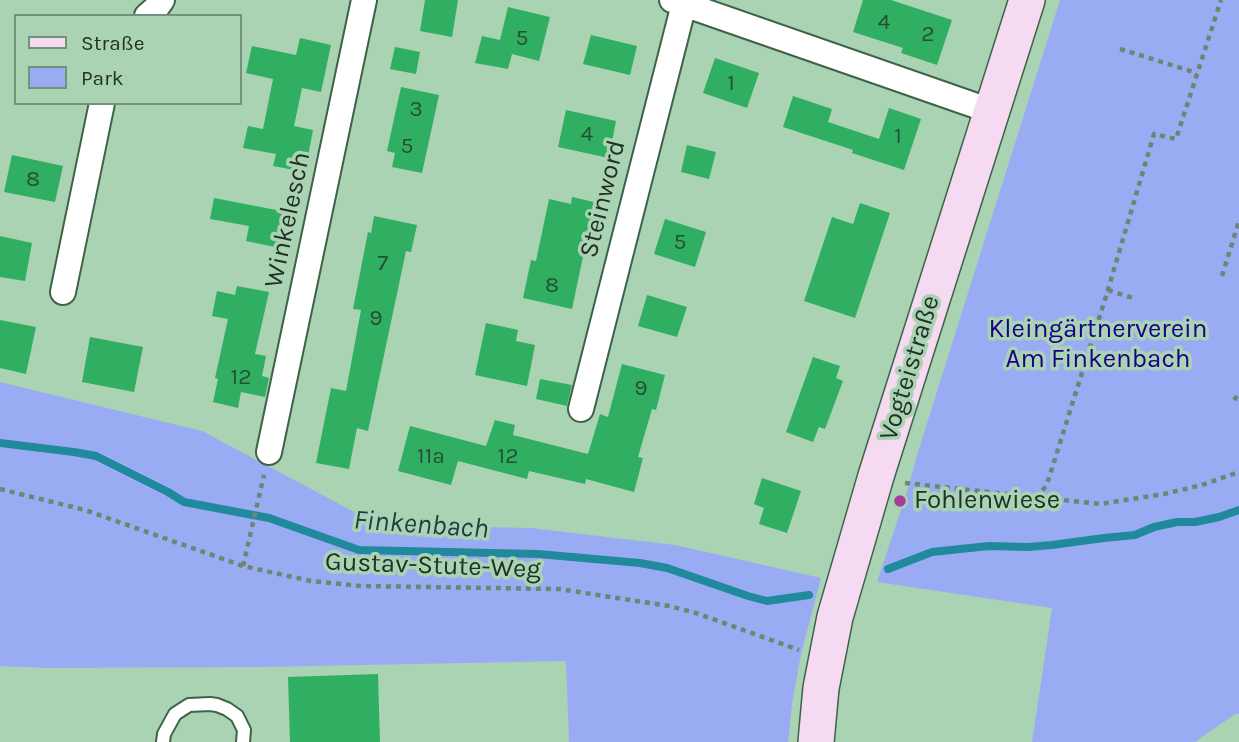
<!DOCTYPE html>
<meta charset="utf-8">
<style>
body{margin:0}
#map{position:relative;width:1239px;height:742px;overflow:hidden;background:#aad3b3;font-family:Karla,sans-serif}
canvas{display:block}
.legend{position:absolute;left:14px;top:14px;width:228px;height:91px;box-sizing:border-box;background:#aad3b3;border:2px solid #73927a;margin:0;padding:9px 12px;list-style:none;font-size:21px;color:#213125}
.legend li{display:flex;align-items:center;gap:14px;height:35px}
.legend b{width:35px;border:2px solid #73927a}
</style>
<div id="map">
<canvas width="1239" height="742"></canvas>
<ul class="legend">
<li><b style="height:9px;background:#f5daf2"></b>Straße</li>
<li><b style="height:19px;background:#99acf3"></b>Park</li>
</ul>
</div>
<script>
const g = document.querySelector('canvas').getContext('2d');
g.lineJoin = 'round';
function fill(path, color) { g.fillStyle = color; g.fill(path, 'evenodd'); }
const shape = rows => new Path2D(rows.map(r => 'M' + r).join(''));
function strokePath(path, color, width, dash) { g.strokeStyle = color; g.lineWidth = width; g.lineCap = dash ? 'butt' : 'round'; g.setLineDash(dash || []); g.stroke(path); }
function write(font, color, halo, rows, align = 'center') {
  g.font = font + ' Karla,sans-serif'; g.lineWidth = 7; g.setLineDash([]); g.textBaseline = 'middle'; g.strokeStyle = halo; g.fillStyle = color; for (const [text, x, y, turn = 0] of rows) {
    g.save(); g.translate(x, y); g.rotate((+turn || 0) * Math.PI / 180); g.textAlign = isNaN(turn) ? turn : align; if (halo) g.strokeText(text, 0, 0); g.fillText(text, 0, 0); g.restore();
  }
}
fill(shape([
 [1060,0,1239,0,1239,714,1235,714,1195,742,1032,742,1052,608,877,582,906,495,918,452],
 [0,382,202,431,379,525,531,528,675,545,821,578,801,654,792,704,788,742,569,742,566,661,261,667,48,668,0,666]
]), '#99acf3');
strokePath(shape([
 [0,443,74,452,96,456,168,492,184,502,269,518,359,550,538,554,640,563,667,568,748,596,767,601,809,595],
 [888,569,932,552,989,546,1028,547,1052,545,1104,538,1135,535,1154,527,1177,522,1195,522,1219,517,1239,510]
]), '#208a9c', 8);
fill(shape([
 [425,0,458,0,452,37,420,31],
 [863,0,891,0,952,20,937,65,901,53,903,48,853,32],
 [508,7,550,17,539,61,512,54,508,69,475,63,482,36,500,40],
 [591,35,637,46,630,75,583,64],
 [300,38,331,45,321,92,302,88,294,126,313,130,305,172,273,166,276,154,243,148,248,126,263,129,273,79,246,73,252,46,296,55],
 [395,47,420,52,416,74,390,69],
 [715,58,759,73,747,108,703,93],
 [401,87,439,95,422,173,392,167,395,153,387,151],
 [793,96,832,109,828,122,879,139,889,108,921,119,904,170,852,153,853,150,783,127],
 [566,110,616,121,609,158,558,147],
 [687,145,716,152,709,179,681,172],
 [12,155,63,166,55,202,4,192],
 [572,197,598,203,588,248,585,247,572,309,523,298,531,260,536,261,549,199,571,204],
 [214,198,297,214,290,250,246,241,249,226,210,219],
 [860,203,890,213,855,318,804,301,832,217,853,224],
 [374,216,417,225,411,252,406,251,368,431,357,428,349,469,316,463,331,388,346,391,361,310,353,309,368,232,371,233],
 [665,219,706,232,695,267,654,254],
 [0,236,32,243,25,281,0,277],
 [237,286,269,292,255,354,266,356,262,376,269,378,265,397,241,392,238,408,213,402,218,379,215,378,228,319,212,316,217,291,235,295],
 [647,295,687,307,677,337,638,326],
 [0,320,36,327,26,374,0,368],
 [486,323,518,330,516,341,535,345,527,386,475,375],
 [90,337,143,347,134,392,82,382],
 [813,357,840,366,836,378,843,381,825,429,819,427,813,442,786,432],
 [622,364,665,375,656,410,652,409,638,457,643,458,634,492,586,479,585,484,529,471,527,479,458,461,451,485,398,471,410,426,486,446,495,420,515,425,513,435,588,454,600,414,608,417],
 [540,379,572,385,567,406,536,399],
 [762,478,801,491,787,533,759,524,764,508,754,504],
 [378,674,380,742,290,742,288,677]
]), '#30ae62');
const lane = shape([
 [163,742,164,734,175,714,189,705,210,704,217,705,227,709,237,716,244,730,243,742]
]);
const street = shape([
 [672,0,991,111],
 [147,16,157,7,162,0],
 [63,292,102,103],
 [581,409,684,4],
 [269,452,364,0]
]);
const secondary = shape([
 [816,742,821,688,835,617,876,476,1027,0]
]);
strokePath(lane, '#3d6247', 16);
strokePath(street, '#3d6247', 28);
strokePath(secondary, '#3d6247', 38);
strokePath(shape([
 [1120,49,1197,73],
 [1222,276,1239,221],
 [1108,290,1133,298],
 [1234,400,1239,394],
 [905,483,1100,504,1164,494,1202,485,1239,472],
 [0,489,85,510,243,566,311,581,360,586,559,589,669,606,696,613,799,650],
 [1036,498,1046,486,1049,478,1107,293,1154,134,1176,139,1221,0],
 [243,566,264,475]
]), '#6a8771', 4.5, [5, 5]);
strokePath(lane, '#fff', 12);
strokePath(street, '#fff', 24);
strokePath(secondary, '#f5daf2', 35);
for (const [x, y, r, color] of [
 [900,501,7,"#a73c9c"]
]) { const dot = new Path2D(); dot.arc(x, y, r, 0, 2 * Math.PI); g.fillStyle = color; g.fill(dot); strokePath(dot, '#aad3b3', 2.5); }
write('23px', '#255034', null, [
 ["4",884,22],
 ["2",928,34],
 ["5",522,38],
 ["1",731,83],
 ["3",416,109],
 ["4",587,134],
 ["1",898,136],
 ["5",407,146],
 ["8",33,179],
 ["5",680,242],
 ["7",383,263],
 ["8",552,285],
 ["9",376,318],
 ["12",241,377],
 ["9",641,388],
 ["11a",431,456],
 ["12",508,456]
]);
write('26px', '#213125', '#aad3b3', [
 ["Steinword",603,199,-76],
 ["Winkelesch",288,220,-78],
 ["Vogteistraße",910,368,-73],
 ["Gustav-Stute-Weg",433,566,2]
]);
write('26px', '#190186', '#aad3b3', [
 ["Kleingärtnerverein",1098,330],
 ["Am Finkenbach",1098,360]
]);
write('26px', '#213125', '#aad3b3', [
 ["Fohlenwiese",914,501]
], 'left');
write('italic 28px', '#1f3d43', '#aad3b3', [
 ["Finkenbach",421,525,4]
]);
</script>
